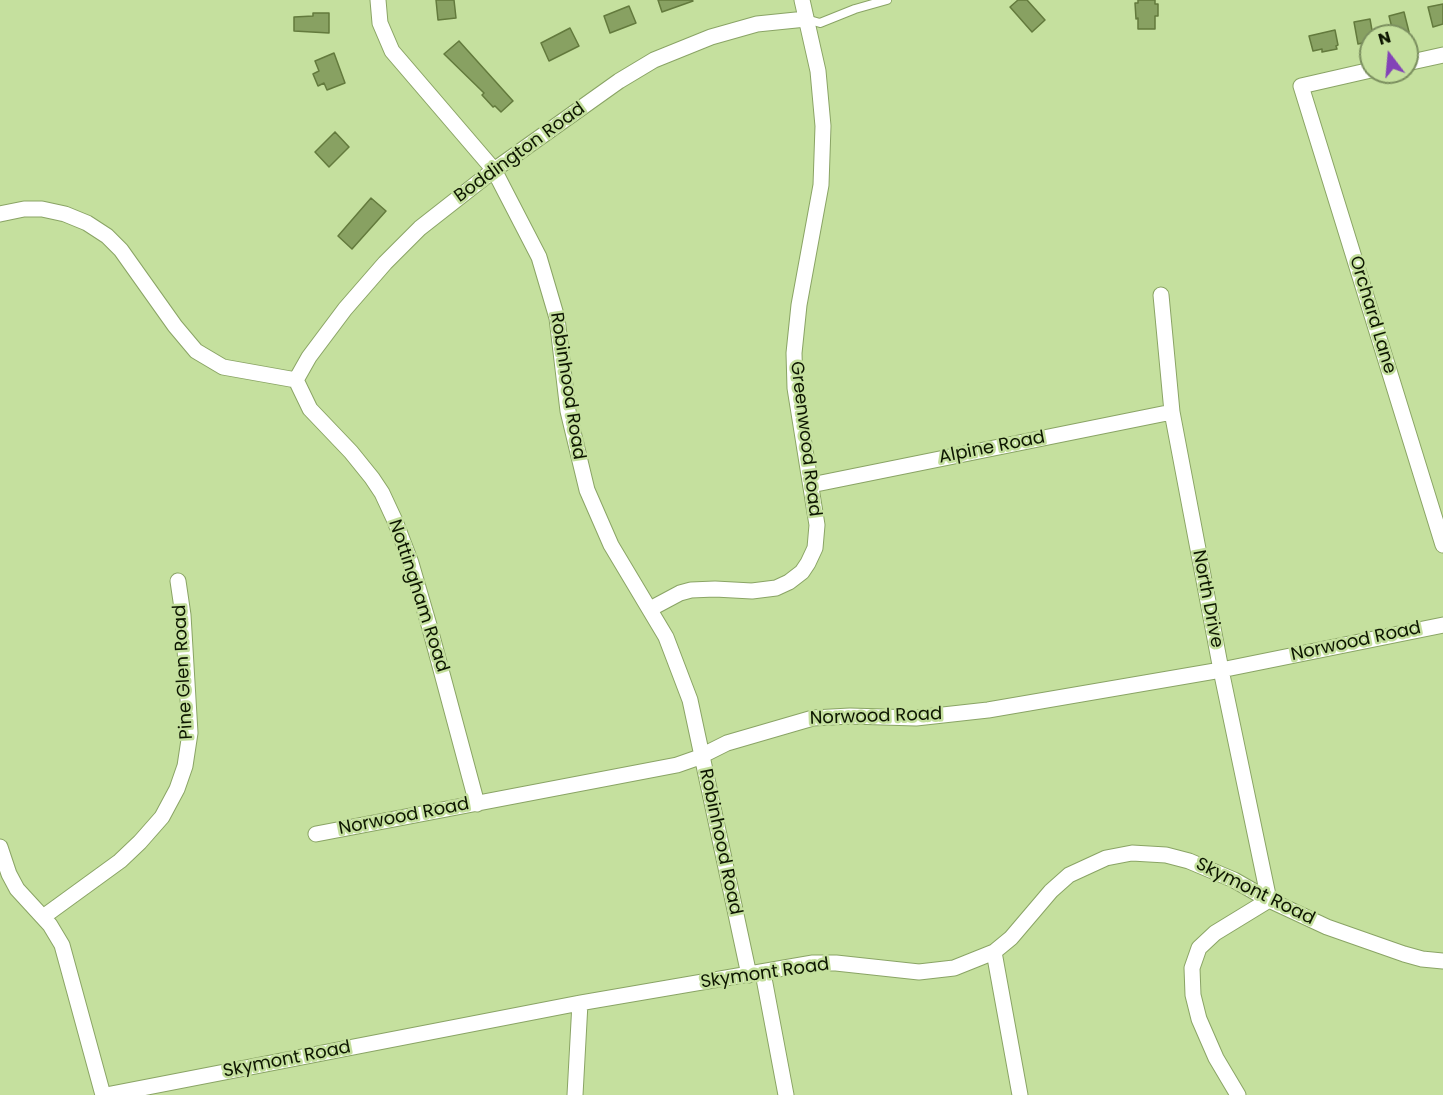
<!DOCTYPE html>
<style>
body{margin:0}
#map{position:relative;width:1443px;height:1095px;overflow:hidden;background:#c5e09e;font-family:Poppins,sans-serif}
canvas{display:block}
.north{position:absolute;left:1359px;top:24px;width:60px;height:60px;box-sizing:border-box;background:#c5e09e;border:2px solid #7b8f5f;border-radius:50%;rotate:344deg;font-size:16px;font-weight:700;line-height:24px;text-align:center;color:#0d1601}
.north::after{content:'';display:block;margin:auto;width:21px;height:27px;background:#8343b7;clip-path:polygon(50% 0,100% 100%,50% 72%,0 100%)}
</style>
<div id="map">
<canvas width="1443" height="1095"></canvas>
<div class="north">N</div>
</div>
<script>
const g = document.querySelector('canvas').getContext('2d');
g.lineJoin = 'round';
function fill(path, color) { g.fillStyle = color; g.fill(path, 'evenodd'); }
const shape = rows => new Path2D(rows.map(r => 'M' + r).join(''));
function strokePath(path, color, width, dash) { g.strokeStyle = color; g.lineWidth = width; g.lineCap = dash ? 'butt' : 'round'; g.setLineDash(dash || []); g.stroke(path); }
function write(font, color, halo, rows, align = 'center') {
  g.font = font + ' Poppins,sans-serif'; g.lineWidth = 5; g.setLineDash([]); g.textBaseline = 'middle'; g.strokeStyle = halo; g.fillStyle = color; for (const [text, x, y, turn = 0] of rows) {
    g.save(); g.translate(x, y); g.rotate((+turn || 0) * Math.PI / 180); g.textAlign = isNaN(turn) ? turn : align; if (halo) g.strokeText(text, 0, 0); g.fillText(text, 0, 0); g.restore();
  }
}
const building = shape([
 [436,0,454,0,456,18,438,20,436,0],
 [658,0,692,0,693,1,662,12,658,0],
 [1018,0,1027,0,1045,20,1032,32,1010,7,1018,0],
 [1138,0,1155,0,1155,4,1158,4,1158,16,1155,16,1155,29,1138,29,1138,18,1136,19,1135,3,1138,3,1138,0],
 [1443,4,1443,24,1433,27,1428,7,1443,4],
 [629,6,636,23,610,33,604,16,629,6],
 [1404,12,1409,32,1407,33,1408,36,1394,36,1389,16,1404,12],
 [313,13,329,13,329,33,294,31,294,17,313,16,313,13],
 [1370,19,1373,36,1371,36,1371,41,1358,44,1354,22,1370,19],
 [570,28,579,46,549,61,541,43,570,28],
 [1335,30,1338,45,1336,46,1337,49,1322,52,1322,49,1313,51,1309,36,1335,30],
 [459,41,513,101,501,112,495,106,493,107,482,95,484,93,444,54,459,41],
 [334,53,345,83,327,90,324,83,318,86,313,74,319,71,315,61,334,53],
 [335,132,349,147,329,167,315,152,335,132],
 [371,198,386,211,352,249,338,236,371,198]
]);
fill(building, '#88a162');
strokePath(building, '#637a3d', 1.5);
const lane = shape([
 [806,19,820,23,855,9,887,0]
]);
const street = shape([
 [378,0,380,23,392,51,494,170,539,257,557,318,568,411,587,490,611,545,666,637,690,700,749,975],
 [1407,63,1443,55],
 [1371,70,1301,86,1443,545],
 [0,214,24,209,42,209,65,214,87,223,107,236,121,250,175,326,196,351,223,367,296,380],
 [1161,295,1172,412,1221,670,1269,900,1215,933,1199,948,1192,968,1193,995,1199,1019,1216,1058,1238,1095],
 [296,380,309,357,345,309,385,263,420,228,494,170,619,81,654,60,711,37,757,24,806,19],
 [296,380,310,409,351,452,372,478,382,493,395,521,411,563,429,625,477,804],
 [811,485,1172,412],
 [650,609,680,593,691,590,715,589,752,591,776,588,789,582,802,572,808,563,815,548,817,525,795,388,794,353,799,305,821,185,823,126,818,71,802,0],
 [316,834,677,765,697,758,727,743,813,718,850,716,916,718,988,710,1221,670,1443,625],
 [0,847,9,874,17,889,50,925,62,945,103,1095],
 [43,917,120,861,140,842,162,817,177,789,185,766,190,733,183,615,178,581],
 [994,952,1020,1095],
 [763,973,786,1095],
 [106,1095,580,1003,813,963,836,963,919,972,954,968,994,952,1011,938,1051,891,1069,875,1106,858,1132,853,1166,855,1189,861,1234,880,1269,900,1327,927,1404,954,1422,959,1443,961],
 [575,1095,580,1003]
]);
strokePath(lane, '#8aa465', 10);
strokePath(street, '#8aa465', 17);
strokePath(lane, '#fff', 8);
strokePath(street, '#fff', 15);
write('18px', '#0d1601', '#c5e09e', [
 ["Boddington Road",520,153,-36],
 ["Orchard Lane",1372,315,73],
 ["Robinhood Road",567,386,81],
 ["Greenwood Road",805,439,83],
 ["Alpine Road",992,448,-11],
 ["Nottingham Road",418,596,72],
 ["North Drive",1207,599,79],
 ["Norwood Road",1356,642,-12],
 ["Pine Glen Road",184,672,-93],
 ["Norwood Road",876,717,-2],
 ["Norwood Road",404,817,-11],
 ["Robinhood Road",720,842,78],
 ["Skymont Road",1255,892,26],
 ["Skymont Road",765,974,-8],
 ["Skymont Road",287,1060,-11]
]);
</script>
